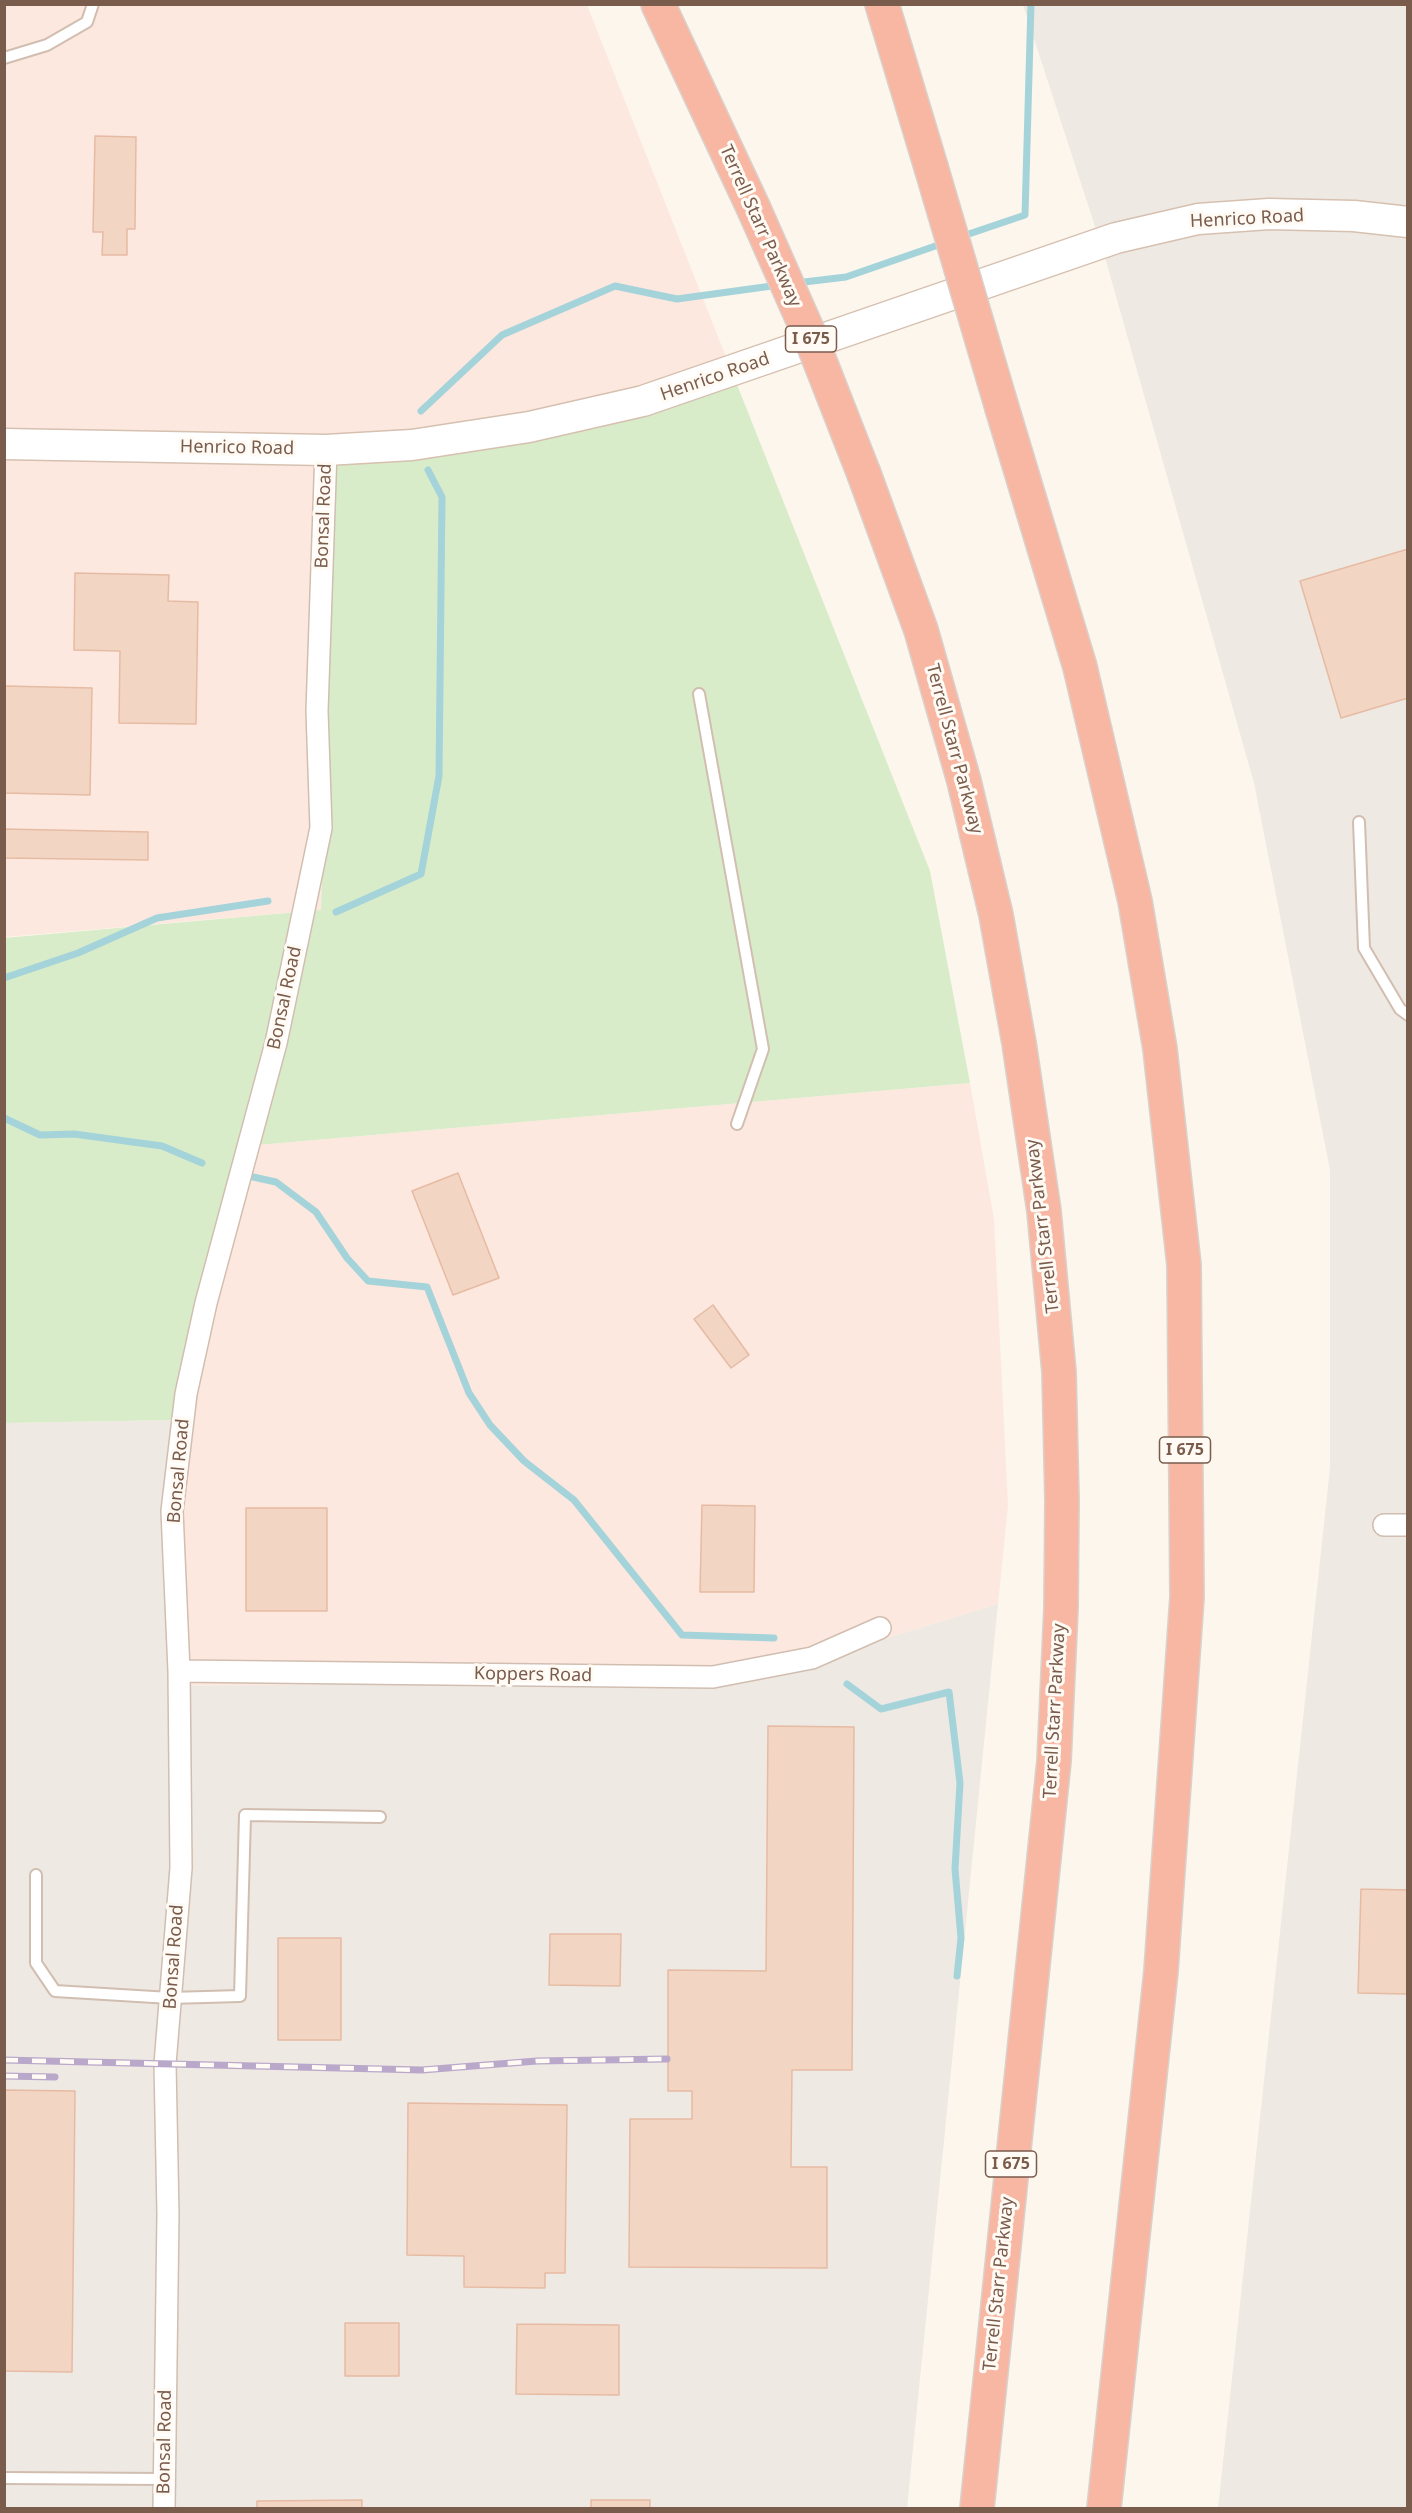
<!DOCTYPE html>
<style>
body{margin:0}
#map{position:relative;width:1412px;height:2513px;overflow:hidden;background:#fdf6ec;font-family:"Noto Sans",sans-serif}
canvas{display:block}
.frame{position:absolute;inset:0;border:6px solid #7a5c4d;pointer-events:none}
</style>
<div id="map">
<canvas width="1412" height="2513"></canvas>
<div class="frame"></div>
</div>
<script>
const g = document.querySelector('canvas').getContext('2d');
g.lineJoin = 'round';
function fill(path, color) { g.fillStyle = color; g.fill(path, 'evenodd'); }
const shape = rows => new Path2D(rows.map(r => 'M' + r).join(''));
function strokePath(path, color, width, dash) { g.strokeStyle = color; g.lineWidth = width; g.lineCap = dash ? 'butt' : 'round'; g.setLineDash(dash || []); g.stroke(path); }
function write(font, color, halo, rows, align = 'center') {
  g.font = font + ' "Noto Sans",sans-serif'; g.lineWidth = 6; g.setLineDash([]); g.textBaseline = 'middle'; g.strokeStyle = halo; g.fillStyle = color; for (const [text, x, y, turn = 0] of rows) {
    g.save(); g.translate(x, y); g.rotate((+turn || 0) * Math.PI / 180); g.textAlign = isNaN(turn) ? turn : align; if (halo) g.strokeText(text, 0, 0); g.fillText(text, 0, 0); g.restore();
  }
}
fill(shape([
 [5,5,587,5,730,367,507,436,333,449,321,910,5,937],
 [970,1083,994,1219,1008,1506,998,1604,750,1680,172,1686,172,1420,246,1146]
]), '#fde8e0');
fill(shape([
 [1023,5,1407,5,1407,2508,1218,2508,1330,1468,1330,1170,1254,783,1104,254],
 [172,1420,173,1686,750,1680,998,1604,907,2508,5,2508,4,1423]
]), '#efe9e4');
fill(shape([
 [730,367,930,871,970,1083,246,1146,173,1420,5,1423,4,938,321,910,333,449,507,436]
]), '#d8ecc9');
strokePath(shape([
 [960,237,1025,215,1031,4],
 [796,283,846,277,944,243],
 [421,411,502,335,615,286,677,299,779,285],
 [336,912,421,874,439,776,442,497,428,470],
 [4,978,78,953,157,918,268,901],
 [4,1118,40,1135,74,1134,162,1146,202,1163],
 [253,1177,276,1182,316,1212,347,1258,368,1281,427,1287,469,1393,490,1425,524,1461,574,1500,682,1635,774,1638],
 [847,1684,881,1709,949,1692,960,1783,955,1869,961,1938,957,1976]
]), '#a5d3da', 7);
const building = shape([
 [95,136,136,137,135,229,127,229,127,255,102,255,103,232,93,232,95,136],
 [1408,549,1408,698,1341,718,1300,581,1408,549],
 [75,573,169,575,168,601,198,602,196,724,119,723,120,651,74,650,75,573],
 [4,686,92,688,90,795,4,793,4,686],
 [4,829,148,832,148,860,4,858,4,829],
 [458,1173,499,1278,453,1295,412,1191,458,1173],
 [713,1305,749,1355,731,1368,694,1319,713,1305],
 [702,1505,755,1506,754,1592,700,1592,702,1505],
 [246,1508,327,1508,327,1611,246,1611,246,1508],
 [768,1726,854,1727,852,2070,792,2070,791,2167,827,2167,827,2268,629,2267,630,2119,692,2119,692,2091,668,2091,668,1970,766,1971,768,1726],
 [1361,1889,1408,1890,1408,1994,1358,1993,1361,1889],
 [550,1934,621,1934,620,1986,549,1985,550,1934],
 [278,1938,341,1938,341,2040,278,2040,278,1938],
 [4,2090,75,2091,72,2372,4,2371,4,2090],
 [408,2103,567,2105,565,2273,545,2273,545,2288,464,2287,464,2256,407,2255,408,2103],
 [345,2323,399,2323,399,2376,345,2376,345,2323],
 [517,2324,619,2325,619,2395,516,2394,517,2324],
 [362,2500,362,2508,257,2508,257,2501,362,2500],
 [591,2500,650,2500,650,2508,591,2508,591,2500]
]);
fill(building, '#f3d5c3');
strokePath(building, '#e6bba3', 1.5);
const lane = shape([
 [4,58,47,45,87,22,93,4],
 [699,694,763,1049,737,1124],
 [1359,822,1364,948,1400,1009,1408,1015],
 [36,1875,36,1963,55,1991,170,1998,240,1996,245,1815,380,1817],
 [4,2478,164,2479]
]);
const street = shape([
 [1384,1525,1408,1525],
 [179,1671,713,1677,812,1658,880,1628],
 [164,2508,168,2214,165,2064,181,1868,179,1671,172,1511,186,1394,206,1303,276,1043,321,828,317,711,326,450]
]);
const secondary = shape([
 [4,444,326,450,412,445,529,427,643,401,1116,238,1198,219,1269,214,1354,216,1408,222]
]);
const highway = shape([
 [658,4,753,207],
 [882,4,931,167],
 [1002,408,1080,667,1135,901,1160,1049,1184,1265,1187,1597,1161,1971,1104,2508],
 [864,474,921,630,964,781,996,915,1019,1043,1044,1211,1059,1372,1062,1501,1061,1608,1054,1761,977,2508]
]);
strokePath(lane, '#d1beb0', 14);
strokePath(street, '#d1beb0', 24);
strokePath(secondary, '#d6c0b0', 33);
strokePath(highway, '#dad1cd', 36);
strokePath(lane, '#fff', 10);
strokePath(street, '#fff', 21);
strokePath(secondary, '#fff', 30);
strokePath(highway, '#f7b7a3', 33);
const rail = shape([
 [4,2060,422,2070,537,2061,667,2059],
 [4,2076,55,2077]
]);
strokePath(rail, '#b9a8c9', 7);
strokePath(rail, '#fffaf3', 4.5, [14]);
const highwayBridge = shape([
 [931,167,1002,408],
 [753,207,810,336,864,474]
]);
strokePath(highwayBridge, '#dad1cd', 36, []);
strokePath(highwayBridge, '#f7b7a3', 33);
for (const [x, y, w] of [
 [811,339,51],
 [1185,1450,51],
 [1011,2164,51]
]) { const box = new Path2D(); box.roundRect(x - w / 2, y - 13, w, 26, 4.5); g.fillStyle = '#fffaf3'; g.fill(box); strokePath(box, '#7a5c4d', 1.5); }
write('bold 16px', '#7a5c4d', null, [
 ["I 675",811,339],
 ["I 675",1185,1450],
 ["I 675",1011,2164]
]);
write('18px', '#7a5c4d', '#fffaf3', [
 ["Henrico Road",1247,219,-3],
 ["Terrell Starr Parkway",760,226,66],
 ["Henrico Road",715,377,-19],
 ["Henrico Road",237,448,1],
 ["Bonsal Road",324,516,-88],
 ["Terrell Starr Parkway",954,749,75],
 ["Bonsal Road",285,998,-78],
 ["Terrell Starr Parkway",1043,1226,-97],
 ["Bonsal Road",179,1471,-85],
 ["Koppers Road",533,1675,1],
 ["Terrell Starr Parkway",1055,1711,-87],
 ["Bonsal Road",174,1957,-86],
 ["Terrell Starr Parkway",999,2284,-84],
 ["Bonsal Road",165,2442,-89]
]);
</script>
